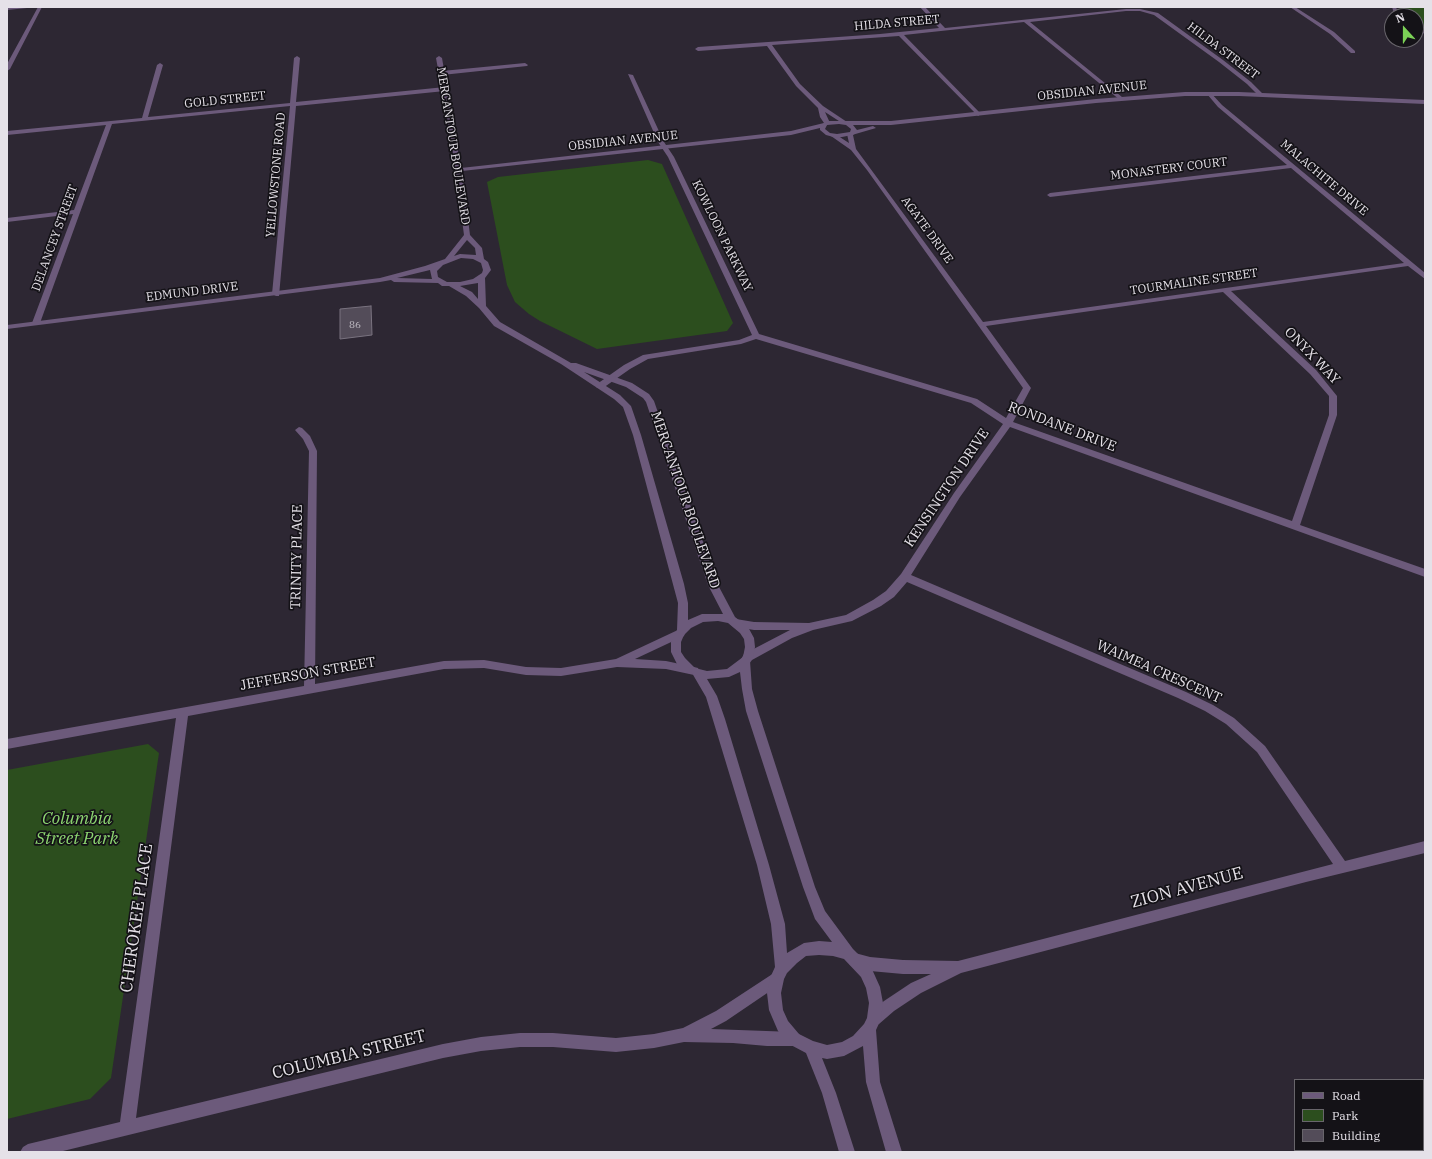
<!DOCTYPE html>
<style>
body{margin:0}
#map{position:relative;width:1432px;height:1159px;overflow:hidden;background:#2d2733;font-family:"IBM Plex Serif",serif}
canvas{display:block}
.frame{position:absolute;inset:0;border:8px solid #e5e1e8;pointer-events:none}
.legend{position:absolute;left:1294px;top:1079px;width:130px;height:72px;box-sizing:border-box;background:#141217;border:1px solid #68656b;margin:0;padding:5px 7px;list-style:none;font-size:12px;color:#e5e1e8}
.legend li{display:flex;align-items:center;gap:8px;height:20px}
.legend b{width:20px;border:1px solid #68656b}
.north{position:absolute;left:1384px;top:8px;width:40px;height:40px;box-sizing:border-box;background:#141217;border:1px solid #68656b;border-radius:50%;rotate:339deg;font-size:11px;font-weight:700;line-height:16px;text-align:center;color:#e5e1e8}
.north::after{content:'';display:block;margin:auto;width:14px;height:18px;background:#7bd156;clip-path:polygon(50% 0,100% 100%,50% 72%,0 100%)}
</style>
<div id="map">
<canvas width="1432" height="1159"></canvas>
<div class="frame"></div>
<ul class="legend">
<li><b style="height:5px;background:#6c5a7b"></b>Road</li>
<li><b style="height:11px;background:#2c4e1e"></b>Park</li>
<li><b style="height:11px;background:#534c59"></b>Building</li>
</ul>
<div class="north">N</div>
</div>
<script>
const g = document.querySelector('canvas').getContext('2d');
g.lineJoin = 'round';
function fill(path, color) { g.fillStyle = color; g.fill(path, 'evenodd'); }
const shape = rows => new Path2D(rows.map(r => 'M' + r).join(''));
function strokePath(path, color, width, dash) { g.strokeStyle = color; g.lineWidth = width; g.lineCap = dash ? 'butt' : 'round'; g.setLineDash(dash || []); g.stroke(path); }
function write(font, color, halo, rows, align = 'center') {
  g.font = font + ' "IBM Plex Serif",serif'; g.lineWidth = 3.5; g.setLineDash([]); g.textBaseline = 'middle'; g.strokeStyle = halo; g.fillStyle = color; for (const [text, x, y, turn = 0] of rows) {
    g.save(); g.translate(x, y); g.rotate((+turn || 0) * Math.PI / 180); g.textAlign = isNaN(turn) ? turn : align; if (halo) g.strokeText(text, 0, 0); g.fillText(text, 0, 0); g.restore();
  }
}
fill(shape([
 [1399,7,1425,7,1425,30,1416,26,1416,16,1402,16],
 [648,160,662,164,733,323,727,331,597,349,540,321,529,314,515,302,507,285,487,182,498,177],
 [148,744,159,753,111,1078,90,1099,7,1119,7,770]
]), '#2c4e1e');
const building = shape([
 [371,306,372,335,340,339,340,309,371,306]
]);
fill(building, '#534c59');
strokePath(building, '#7a7380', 1);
fill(shape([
 [29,7,27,8,7,10,7,8,29,7],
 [38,7,42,7,10,69,7,71,7,64,38,7],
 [920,7,925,7,945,28,1126,9,1140,9,1158,13,1223,60,1251,82,1264,95,1259,96,1247,84,1219,62,1154,15,1140,11,1126,11,1030,22,1122,97,1123,98,1120,100,1024,22,904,35,980,113,981,114,978,116,899,36,772,45,800,84,823,106,847,122,842,123,825,112,830,123,824,127,821,125,824,123,820,117,818,108,796,86,767,46,698,51,695,49,698,47,880,34,939,28,920,7],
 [1290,7,1295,7,1334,32,1355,51,1355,53,1351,53,1330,34,1290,7],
 [1392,7,1396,7,1399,16,1395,16,1392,7],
 [1416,26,1425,30,1425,34,1416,30,1416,26],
 [297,56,300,58,296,102,445,87,448,89,445,91,296,106,279,296,276,296,272,294,290,106,112,124,40,323,36,325,33,325,32,323,73,214,7,222,7,218,74,210,106,125,7,135,7,131,142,118,157,65,160,63,163,65,148,117,290,103,294,58,297,56],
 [525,63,528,65,527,66,442,75,439,73,442,71,525,63],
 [628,74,633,75,664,142,674,157,759,334,977,399,1006,418,1023,388,867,170,851,150,831,136,831,134,835,134,849,143,847,134,855,132,856,133,853,135,856,149,983,322,1404,263,1291,168,1050,197,1047,195,1050,193,1287,165,1218,107,1207,94,1210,92,1222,105,1425,273,1425,279,1408,266,1231,291,1316,370,1337,396,1337,415,1300,525,1425,569,1425,577,1010,427,960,497,911,575,1186,692,1213,705,1234,718,1265,746,1345,861,1425,841,1425,853,1306,882,961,973,921,993,894,1011,879,1024,874,1026,869,1024,867,1019,869,1014,884,1001,911,983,931,974,903,974,870,971,855,967,850,965,848,960,850,955,855,953,870,957,903,960,958,961,1333,864,1257,752,1226,724,1205,711,1178,698,907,582,894,597,881,606,852,621,813,630,792,638,752,660,749,664,745,665,741,664,740,661,744,654,790,630,754,630,736,627,732,626,731,623,732,620,736,619,754,622,809,623,846,615,873,600,886,591,901,574,954,493,1003,424,971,403,756,339,741,344,648,359,630,369,603,388,597,388,596,386,597,384,624,365,643,355,739,340,752,335,668,157,658,142,628,74],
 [1223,292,1310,374,1329,396,1329,415,1292,521,1013,422,1031,388,986,326,1223,292],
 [299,427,302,428,310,436,317,451,315,684,444,661,484,660,526,667,561,668,616,659,680,629,684,630,685,633,684,636,635,659,666,661,694,667,698,668,699,671,698,674,694,675,666,669,617,667,561,676,526,675,484,668,444,669,188,716,136,1118,443,1044,481,1037,520,1033,553,1033,616,1038,654,1034,683,1028,716,1011,777,971,782,973,784,978,782,983,726,1021,711,1029,794,1032,799,1034,801,1039,799,1044,794,1046,767,1046,733,1043,684,1042,654,1048,616,1052,553,1047,520,1047,481,1051,443,1058,59,1152,20,1152,23,1147,28,1144,120,1122,176,718,7,749,7,739,304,686,309,451,303,439,295,430,299,427]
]), '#6c5a7b');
fill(shape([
 [439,56,442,58,461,168,791,131,824,123,827,121,891,121,1096,99,1185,92,1239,92,1425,100,1425,104,1239,96,1185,96,1096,103,891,125,853,125,857,130,873,126,876,128,852,135,837,138,826,135,820,130,820,128,791,135,462,171,470,235,482,248,484,259,488,262,491,270,485,278,486,306,500,322,571,363,576,363,632,383,649,394,654,401,718,585,735,617,748,627,754,638,755,647,753,657,750,661,752,689,758,711,815,887,825,911,853,949,871,967,880,987,883,1003,881,1019,876,1030,880,1082,902,1152,886,1152,866,1082,863,1046,844,1056,827,1059,822,1058,836,1093,855,1152,839,1152,822,1093,806,1053,789,1044,778,1031,769,1010,767,993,770,978,775,967,771,924,757,865,706,697,692,673,686,672,677,664,671,652,671,642,677,630,678,603,633,435,623,407,614,399,561,364,494,326,479,308,466,296,449,286,442,286,438,283,394,282,391,280,380,282,7,329,7,325,380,278,425,266,445,259,464,235,453,153,436,58,439,56],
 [839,124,846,125,851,129,850,132,837,134,830,133,825,129,827,125,839,124],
 [467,240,475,248,476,255,460,254,454,256,467,240],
 [461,258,473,259,481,263,483,270,482,273,473,279,460,282,447,282,438,277,437,271,443,265,461,258],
 [430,270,432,279,397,278,430,270],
 [478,283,478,299,472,292,460,286,478,283],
 [584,372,626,387,643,398,646,402,708,585,723,614,702,614,688,620,688,603,684,584,641,435,631,406,620,395,584,372],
 [718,621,728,623,740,633,744,639,745,647,743,657,727,669,707,671,695,668,685,658,681,652,681,642,684,635,691,628,703,622,718,621],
 [740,672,742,689,746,711,803,887,815,919,832,942,819,941,804,943,787,953,785,924,769,865,725,719,717,696,707,679,729,677,740,672],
 [819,955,833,956,844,959,861,977,866,988,869,1003,867,1018,864,1024,853,1036,842,1042,827,1045,813,1041,799,1034,788,1021,783,1010,781,993,784,979,787,973,797,963,806,956,819,955]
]), '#6c5a7b');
write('10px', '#c0bcc4', null, [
 ["86",355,325]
]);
write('12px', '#e5e1e8', '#141217', [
 ["HILDA STREET",897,23,-5],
 ["HILDA STREET",1223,51,37],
 ["OBSIDIAN AVENUE",1092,91,-6],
 ["GOLD STREET",225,100,-6],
 ["OBSIDIAN AVENUE",623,141,-6],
 ["MERCANTOUR BOULEVARD",453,146,81],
 ["MONASTERY COURT",1169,169,-7],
 ["YELLOWSTONE ROAD",276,175,-85],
 ["MALACHITE DRIVE",1324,178,40],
 ["AGATE DRIVE",927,230,54],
 ["KOWLOON PARKWAY",722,236,64],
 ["DELANCEY STREET",55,238,-70],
 ["TOURMALINE STREET",1194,282,-8],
 ["EDMUND DRIVE",192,292,-7]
]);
write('14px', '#e5e1e8', '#141217', [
 ["ONYX WAY",1312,356,46],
 ["RONDANE DRIVE",1062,427,21],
 ["KENSINGTON DRIVE",947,488,-56],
 ["MERCANTOUR BOULEVARD",685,500,71],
 ["TRINITY PLACE",297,557,-89],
 ["WAIMEA CRESCENT",1159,672,24],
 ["JEFFERSON STREET",308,674,-10]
]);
write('italic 17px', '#8dd671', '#141217', [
 ["Columbia",77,819],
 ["Street Park",77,839]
]);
write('17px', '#e5e1e8', '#141217', [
 ["ZION AVENUE",1187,888,-15],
 ["CHEROKEE PLACE",137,918,-82],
 ["COLUMBIA STREET",349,1055,-14]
]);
</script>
